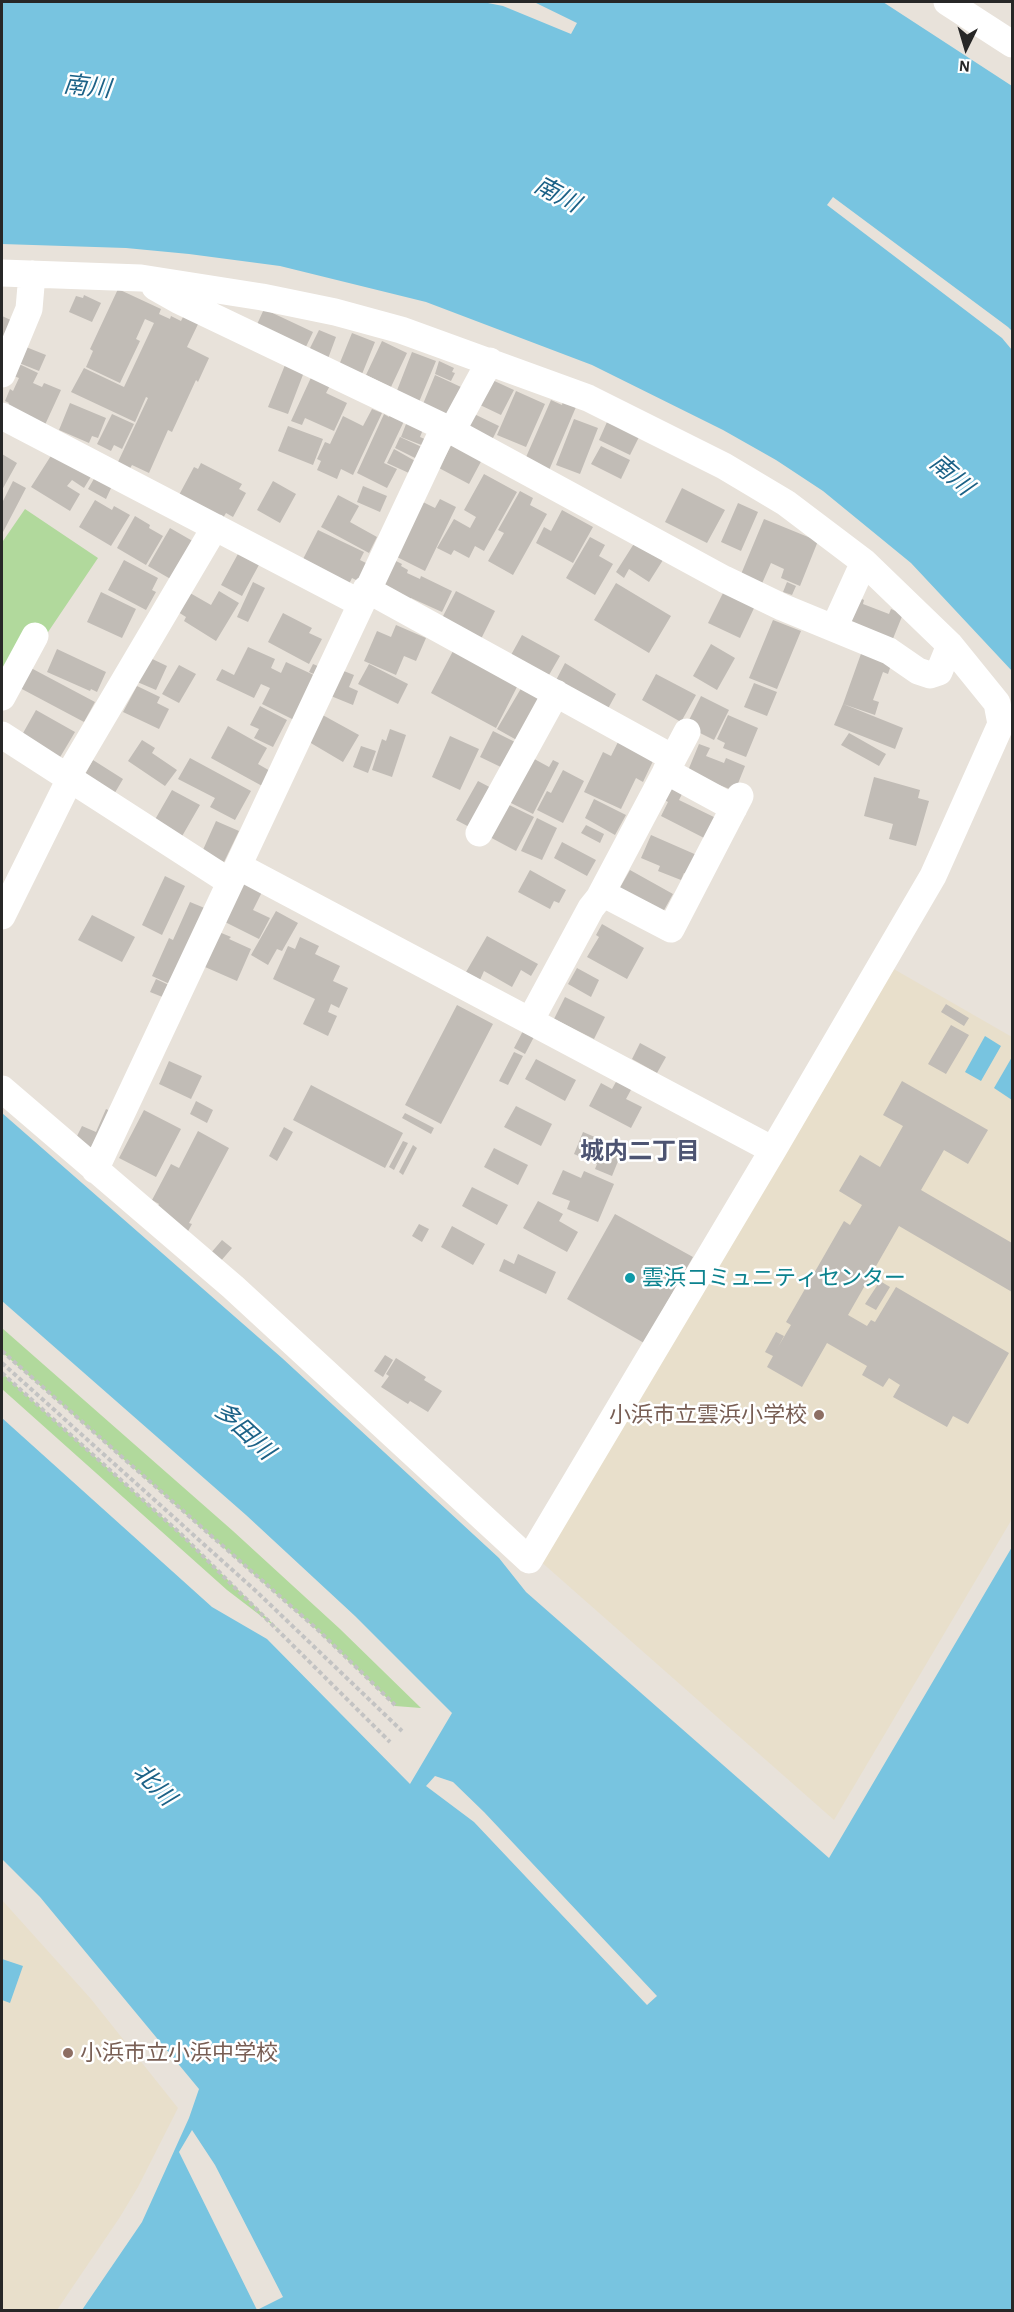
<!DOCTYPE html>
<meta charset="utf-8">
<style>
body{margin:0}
#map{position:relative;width:1014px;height:2312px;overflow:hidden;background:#e8e2da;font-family:"Alegreya Sans",sans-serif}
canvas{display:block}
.frame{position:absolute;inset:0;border:3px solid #272727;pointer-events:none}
.north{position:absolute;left:936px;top:18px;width:60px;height:60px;-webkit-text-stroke:4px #fff;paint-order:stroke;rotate:185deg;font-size:16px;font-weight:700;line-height:24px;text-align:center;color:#272727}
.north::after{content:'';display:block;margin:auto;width:21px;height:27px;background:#272727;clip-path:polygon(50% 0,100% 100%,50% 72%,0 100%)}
</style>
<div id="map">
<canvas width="1014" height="2312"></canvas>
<div class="frame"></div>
<div class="north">N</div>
</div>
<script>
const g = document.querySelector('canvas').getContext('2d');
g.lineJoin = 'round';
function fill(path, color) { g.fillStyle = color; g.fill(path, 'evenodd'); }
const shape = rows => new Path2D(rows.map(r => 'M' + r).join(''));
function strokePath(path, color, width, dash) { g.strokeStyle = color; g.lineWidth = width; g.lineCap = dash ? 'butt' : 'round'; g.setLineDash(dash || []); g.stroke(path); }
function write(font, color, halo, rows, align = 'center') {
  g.font = font + ' "Alegreya Sans","Noto Sans JP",sans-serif'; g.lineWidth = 5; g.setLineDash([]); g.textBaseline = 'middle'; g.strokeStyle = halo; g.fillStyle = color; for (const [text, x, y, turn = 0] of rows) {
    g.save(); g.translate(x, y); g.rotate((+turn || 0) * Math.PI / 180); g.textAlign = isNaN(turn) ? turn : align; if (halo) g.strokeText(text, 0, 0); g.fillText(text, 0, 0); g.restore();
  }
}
fill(shape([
 [892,968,1012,1037,1012,1519,834,1820,539,1560],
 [2,1900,91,1999,178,2108,138,2187,120,2217,57,2310,2,2310]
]), '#e8dfcb');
fill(shape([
 [25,509,98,558,44,638,2,680,2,540,3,541],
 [2,1328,233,1531,340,1629,421,1708,395,1706,317,1630,2,1352],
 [2,1373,181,1534,278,1629,227,1590,2,1389]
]), '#b1d99c');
fill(shape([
 [2,2,483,2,503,6,571,34,577,23,534,2,883,2,1012,86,1012,671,911,563,823,491,776,460,723,430,592,365,426,302,280,266,189,254,126,248,2,244],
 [985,1036,1001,1046,981,1081,965,1072],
 [1012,1057,1012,1100,994,1088],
 [2,1113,282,1358,499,1558,526,1592,829,1858,1012,1547,1012,2310,82,2310,142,2222,189,2118,199,2089,40,1897,2,1859,2,1418,212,1607,267,1639,410,1784,452,1713,355,1616,246,1515,2,1301],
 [2,1959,23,1966,10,2003,2,2000]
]), '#78c4e0');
fill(shape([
 [833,197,1008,327,1012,331,1012,350,1002,338,827,205],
 [435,1776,453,1782,484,1812,657,1996,647,2005,474,1822,426,1786],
 [192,2130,215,2165,283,2297,257,2310,179,2152]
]), '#e8e2da');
fill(shape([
 [118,289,161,309,159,314,170,319,171,316,181,321,185,313,200,320,187,347,209,358,198,382,196,380,172,432,168,430,149,473,132,465,129,470,117,464,148,398,146,397,135,422,71,392,84,368,124,387,154,323,145,319,136,339,140,341,120,383,86,367,93,351,90,349],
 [84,295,101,303,92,322,69,312,76,296,83,298],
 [264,309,313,332,303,353,254,331],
 [2,316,13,321,2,346],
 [319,330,336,337,326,364,306,356],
 [352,333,375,342,360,379,337,370],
 [382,341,407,353,391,387,366,375],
 [26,347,46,355,39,371,19,363],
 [412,352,436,361,419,402,396,393],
 [439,361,454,368,452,372,455,373,451,381,435,374],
 [17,363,38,373,33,383,42,387,44,383,61,390,44,427,6,409,9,403,5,401,10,389,13,391,19,378,11,375],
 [285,365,304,372,288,414,268,407],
 [314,371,333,380,326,393,347,403,334,431,305,418,302,425,291,421],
 [435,375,461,387,449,416,423,404],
 [490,379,514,390,501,415,478,404],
 [516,391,545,404,526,447,497,435],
 [551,400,562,405,563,401,576,407,547,475,523,464],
 [70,403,106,418,98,438,92,436,89,443,59,430],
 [372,409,382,413,353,475,341,469,337,479,317,470,321,461,317,459,325,442,330,444,343,416,363,426],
 [392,410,406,417,384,463,397,469,387,488,357,473,384,414,389,417],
 [470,412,499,426,490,444,461,430],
 [112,414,134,424,122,449,114,445,111,451,97,444],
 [408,419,424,427,420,437,427,440,424,446,401,437],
 [574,419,598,428,580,474,556,465],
 [607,422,639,437,630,455,599,440],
 [288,426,323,439,313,465,278,451],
 [400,437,424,448,419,460,395,448],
 [454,440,484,456,469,484,439,468],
 [601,446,630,460,621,479,591,464],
 [394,449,417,462,411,474,387,463],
 [54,451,92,475,84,488,72,480,67,486,80,494,70,511,31,487],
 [2,454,17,463,2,490],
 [201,463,242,484,239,489,246,493,233,517,226,513,223,518,179,495,194,467,198,469],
 [484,474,517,492,484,551,475,546,469,558,454,550,451,555,437,548,454,519,470,528,476,517,464,510],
 [95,477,112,486,106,499,88,489],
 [13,481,26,488,2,534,2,503],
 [273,481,296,494,280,523,257,510],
 [363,486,387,496,380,512,357,502],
 [682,488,725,510,707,543,665,522],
 [520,491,533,498,530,505,547,514,513,575,488,561,504,533,498,530],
 [338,495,359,506,350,522,377,537,369,553,321,527],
 [440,499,456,507,425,571,397,557,423,502,435,508],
 [95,500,112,510,114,506,130,515,111,546,79,527],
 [738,503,758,512,741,551,721,542],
 [562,510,593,527,573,563,536,543,544,527,551,531],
 [135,516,150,525,149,528,163,536,146,565,117,548],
 [764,519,818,541,800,586,781,578,784,569,771,563,760,588,739,579],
 [170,528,196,543,174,581,148,566],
 [318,530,364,552,360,560,368,564,360,582,352,578,349,584,302,561],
 [590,537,605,545,599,556,613,564,595,595,566,578],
 [635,542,663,560,649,582,629,569,624,578,616,572],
 [239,552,260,563,242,596,221,585],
 [390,558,402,564,401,566,408,570,407,573,420,579,421,576,452,591,442,612,411,598,408,605,375,588],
 [124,560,158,578,152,590,156,592,146,610,108,590],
 [253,582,265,588,248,622,237,617],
 [787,582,796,586,792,595,783,592],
 [616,583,671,616,649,653,594,620],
 [726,587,755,606,740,638,708,623],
 [219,591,239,603,216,641,184,621,186,617,178,612,190,593,211,605],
 [456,591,495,611,479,643,442,618],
 [101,592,136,609,122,638,87,622],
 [854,595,864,600,863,604,889,614,891,609,903,614,890,646,841,626],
 [283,613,312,628,309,633,322,639,309,664,268,642],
 [773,620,801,631,777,689,749,678],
 [396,625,426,638,416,661,404,656,396,675,364,661,377,631,391,637],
 [522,635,560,656,549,675,511,655],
 [711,644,735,658,717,690,693,676],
 [248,647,275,659,271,668,281,673,286,662,318,677,296,721,262,704,270,688,261,684,254,698,216,680,222,669,234,675],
 [57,649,106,672,97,692,91,689,90,691,47,672],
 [453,651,518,685,496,728,431,693],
 [862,651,892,662,888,674,883,672,873,700,879,702,875,715,843,704],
 [146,656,167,666,156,690,135,681],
 [565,663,616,694,605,714,553,686],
 [313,664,320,667,316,675,309,672],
 [369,664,408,684,398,704,358,684],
 [179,665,196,674,179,703,162,694],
 [31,668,95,702,84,722,20,688],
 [336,668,354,675,349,687,358,691,353,705,326,694],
 [656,674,696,695,681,722,642,700],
 [754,683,777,692,767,716,744,707],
 [523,685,548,700,522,743,497,729],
 [137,686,160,697,157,703,169,709,159,729,123,712],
 [701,696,729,710,714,740,686,726],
 [843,704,903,728,895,749,834,725],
 [260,706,287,720,273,747,254,738,259,729,250,725],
 [36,710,75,732,56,764,18,742],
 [319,713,359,735,343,762,304,739],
 [728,715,758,728,746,757,723,748,725,743,717,739],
 [228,726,267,748,258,764,272,772,264,787,211,758],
 [390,729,406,735,392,777,372,770,382,739,386,741],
 [493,731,519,744,507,770,480,757],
 [849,733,886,754,879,766,841,745],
 [450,736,479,749,460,790,432,777],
 [142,740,155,748,152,753,177,770,165,786,128,761],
 [618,742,654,759,643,782,636,778,621,809,584,792,603,752,611,756],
 [699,744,710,748,706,756,724,763,726,758,745,766,735,791,687,773],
 [361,746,376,751,368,773,353,767],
 [527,755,549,767,553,760,559,763,533,814,505,800],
 [190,758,251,791,235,820,210,807,215,798,178,779],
 [93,760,123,779,113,796,83,778],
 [563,770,584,781,563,823,537,810,547,791,551,793],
 [874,777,920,790,918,798,929,801,916,846,889,839,893,824,864,816],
 [478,781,497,791,475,830,456,820],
 [669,781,685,788,679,800,718,819,708,840,661,816,668,802,661,798],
 [172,790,200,805,181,838,153,823],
 [594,799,626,815,615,835,585,818],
 [503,802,534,817,516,851,486,835],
 [537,818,557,828,542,860,521,851],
 [216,821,239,831,224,862,202,852],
 [586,825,604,834,600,843,581,833],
 [651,835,699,856,690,876,684,873,681,880,658,871,660,866,641,858],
 [562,842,596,860,587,876,554,858],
 [530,870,566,890,559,903,554,901,550,909,518,892],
 [630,870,673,894,663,912,618,891],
 [165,876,185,886,162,935,142,925],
 [246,878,264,888,253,910,270,918,259,939,225,922],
 [190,902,207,909,172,985,152,976,169,938,173,940],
 [276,911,298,923,282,951,277,949,268,965,251,955],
 [92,915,135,937,122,962,78,940],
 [602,924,644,948,627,979,587,957,599,937,596,935],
 [219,932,231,937,229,939,251,949,237,981,205,967],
 [487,936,538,964,531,976,521,970,512,987,484,971,480,980,466,972],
 [300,937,319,946,315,954,340,966,333,981,348,988,339,1008,331,1004,328,1012,337,1016,328,1036,303,1024,315,999,273,979,288,946,295,949],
 [577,968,599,980,591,997,568,984],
 [156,979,171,986,165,998,150,992],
 [565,997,605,1017,594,1039,554,1019],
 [946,1004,969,1018,964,1026,941,1012],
 [457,1005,493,1024,441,1124,405,1105],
 [951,1025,969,1035,946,1074,928,1064],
 [524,1029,535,1035,525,1054,514,1048],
 [640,1043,666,1057,657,1073,632,1059],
 [514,1052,523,1056,508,1085,499,1081],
 [536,1059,576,1080,565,1101,525,1079],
 [169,1061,202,1076,191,1099,159,1084],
 [617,1080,632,1088,626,1099,642,1107,631,1128,589,1106,601,1083,612,1089],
 [902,1081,988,1130,968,1164,944,1150,921,1190,1012,1243,1012,1292,899,1226,848,1315,867,1326,871,1320,875,1322,896,1287,1009,1353,968,1424,953,1416,947,1427,893,1397,900,1385,889,1378,883,1387,862,1375,867,1366,827,1343,802,1387,767,1367,773,1356,765,1352,776,1332,784,1336,778,1347,791,1325,786,1322,844,1221,850,1225,862,1205,839,1191,860,1155,880,1167,903,1126,883,1115],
 [311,1085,403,1133,385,1168,293,1120],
 [196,1101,213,1110,207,1123,190,1114],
 [516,1106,552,1124,541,1146,504,1127],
 [106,1109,113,1112,95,1152,74,1142,82,1126,96,1132],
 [144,1110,181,1129,156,1177,119,1158],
 [405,1113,434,1128,431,1134,402,1118],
 [284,1127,293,1132,277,1161,269,1156],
 [198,1131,229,1148,189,1223,192,1224,187,1233,156,1209,159,1204,152,1200,171,1164,179,1168],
 [583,1132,623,1149,612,1176,595,1169,597,1164,574,1154],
 [403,1141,408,1143,394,1170,389,1167],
 [413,1145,417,1148,403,1175,399,1172],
 [494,1148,528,1165,518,1185,484,1167],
 [563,1170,581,1178,584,1171,614,1184,598,1222,567,1209,570,1201,552,1194],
 [472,1187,508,1205,497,1225,462,1206],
 [538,1201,563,1214,559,1221,578,1232,567,1252,523,1228],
 [615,1214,693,1257,644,1343,567,1299],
 [419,1224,429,1229,422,1242,412,1236],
 [452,1226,485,1244,473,1265,441,1247],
 [222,1240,232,1248,220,1262,210,1254],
 [518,1254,556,1272,546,1294,499,1271,504,1259,514,1264],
 [880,1281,890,1287,876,1310,865,1304],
 [385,1355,393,1360,383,1377,374,1371],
 [396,1358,426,1377,424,1380,442,1391,428,1412,410,1401,408,1404,381,1387,389,1376,386,1374]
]), '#c1bcb6');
strokePath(shape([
 [2,1351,318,1630,395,1705],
 [2,1363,257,1592,402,1731],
 [2,1373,181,1534,390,1742]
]), '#c3c3c3', 4, [4.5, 3]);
strokePath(shape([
 [947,2,1012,44],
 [2,273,141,278,262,297,335,312,401,330,588,398,724,466,786,503,864,562,950,645,997,703,1001,724,933,876,773,1150,529,1560,233,1287,2,1089],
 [155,287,178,300,452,431,724,579,782,607,889,651,918,671,930,675,939,672,950,645],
 [2,374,29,309,32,274],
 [2,416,360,603],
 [452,431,490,361],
 [366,589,673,758],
 [834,628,864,562],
 [2,697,35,636],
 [2,735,230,882],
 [666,771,734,808],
 [479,833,556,693],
 [238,866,773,1150],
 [602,893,671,929,740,796],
 [2,916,66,787,68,776,215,527],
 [530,1021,591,908,599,898,687,732],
 [95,1170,444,428]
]), '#fff', 27);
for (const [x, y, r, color] of [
 [630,1278,6,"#0f9aa8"],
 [819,1415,6,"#8d6e63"],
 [68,2053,6,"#8d6e63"]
]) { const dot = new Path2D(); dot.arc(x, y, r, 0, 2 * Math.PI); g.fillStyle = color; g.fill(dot); strokePath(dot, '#fff', 2); }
write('22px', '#0d838f', '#fff', [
 ["雲浜コミュニティセンター",642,1278]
], 'left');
write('22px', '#785e54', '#fff', [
 ["小浜市立雲浜小学校",807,1415],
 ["小浜市立小浜中学校",80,2053,"left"]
], 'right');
write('italic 24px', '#1c6287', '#fff', [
 ["南川",87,87,6],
 ["南川",557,195,28],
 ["南川",951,475,41],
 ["多田川",244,1431,43],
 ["北川",154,1785,45]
]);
write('bold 24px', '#4d5472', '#fff', [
 ["城内二丁目",640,1152]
]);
</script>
